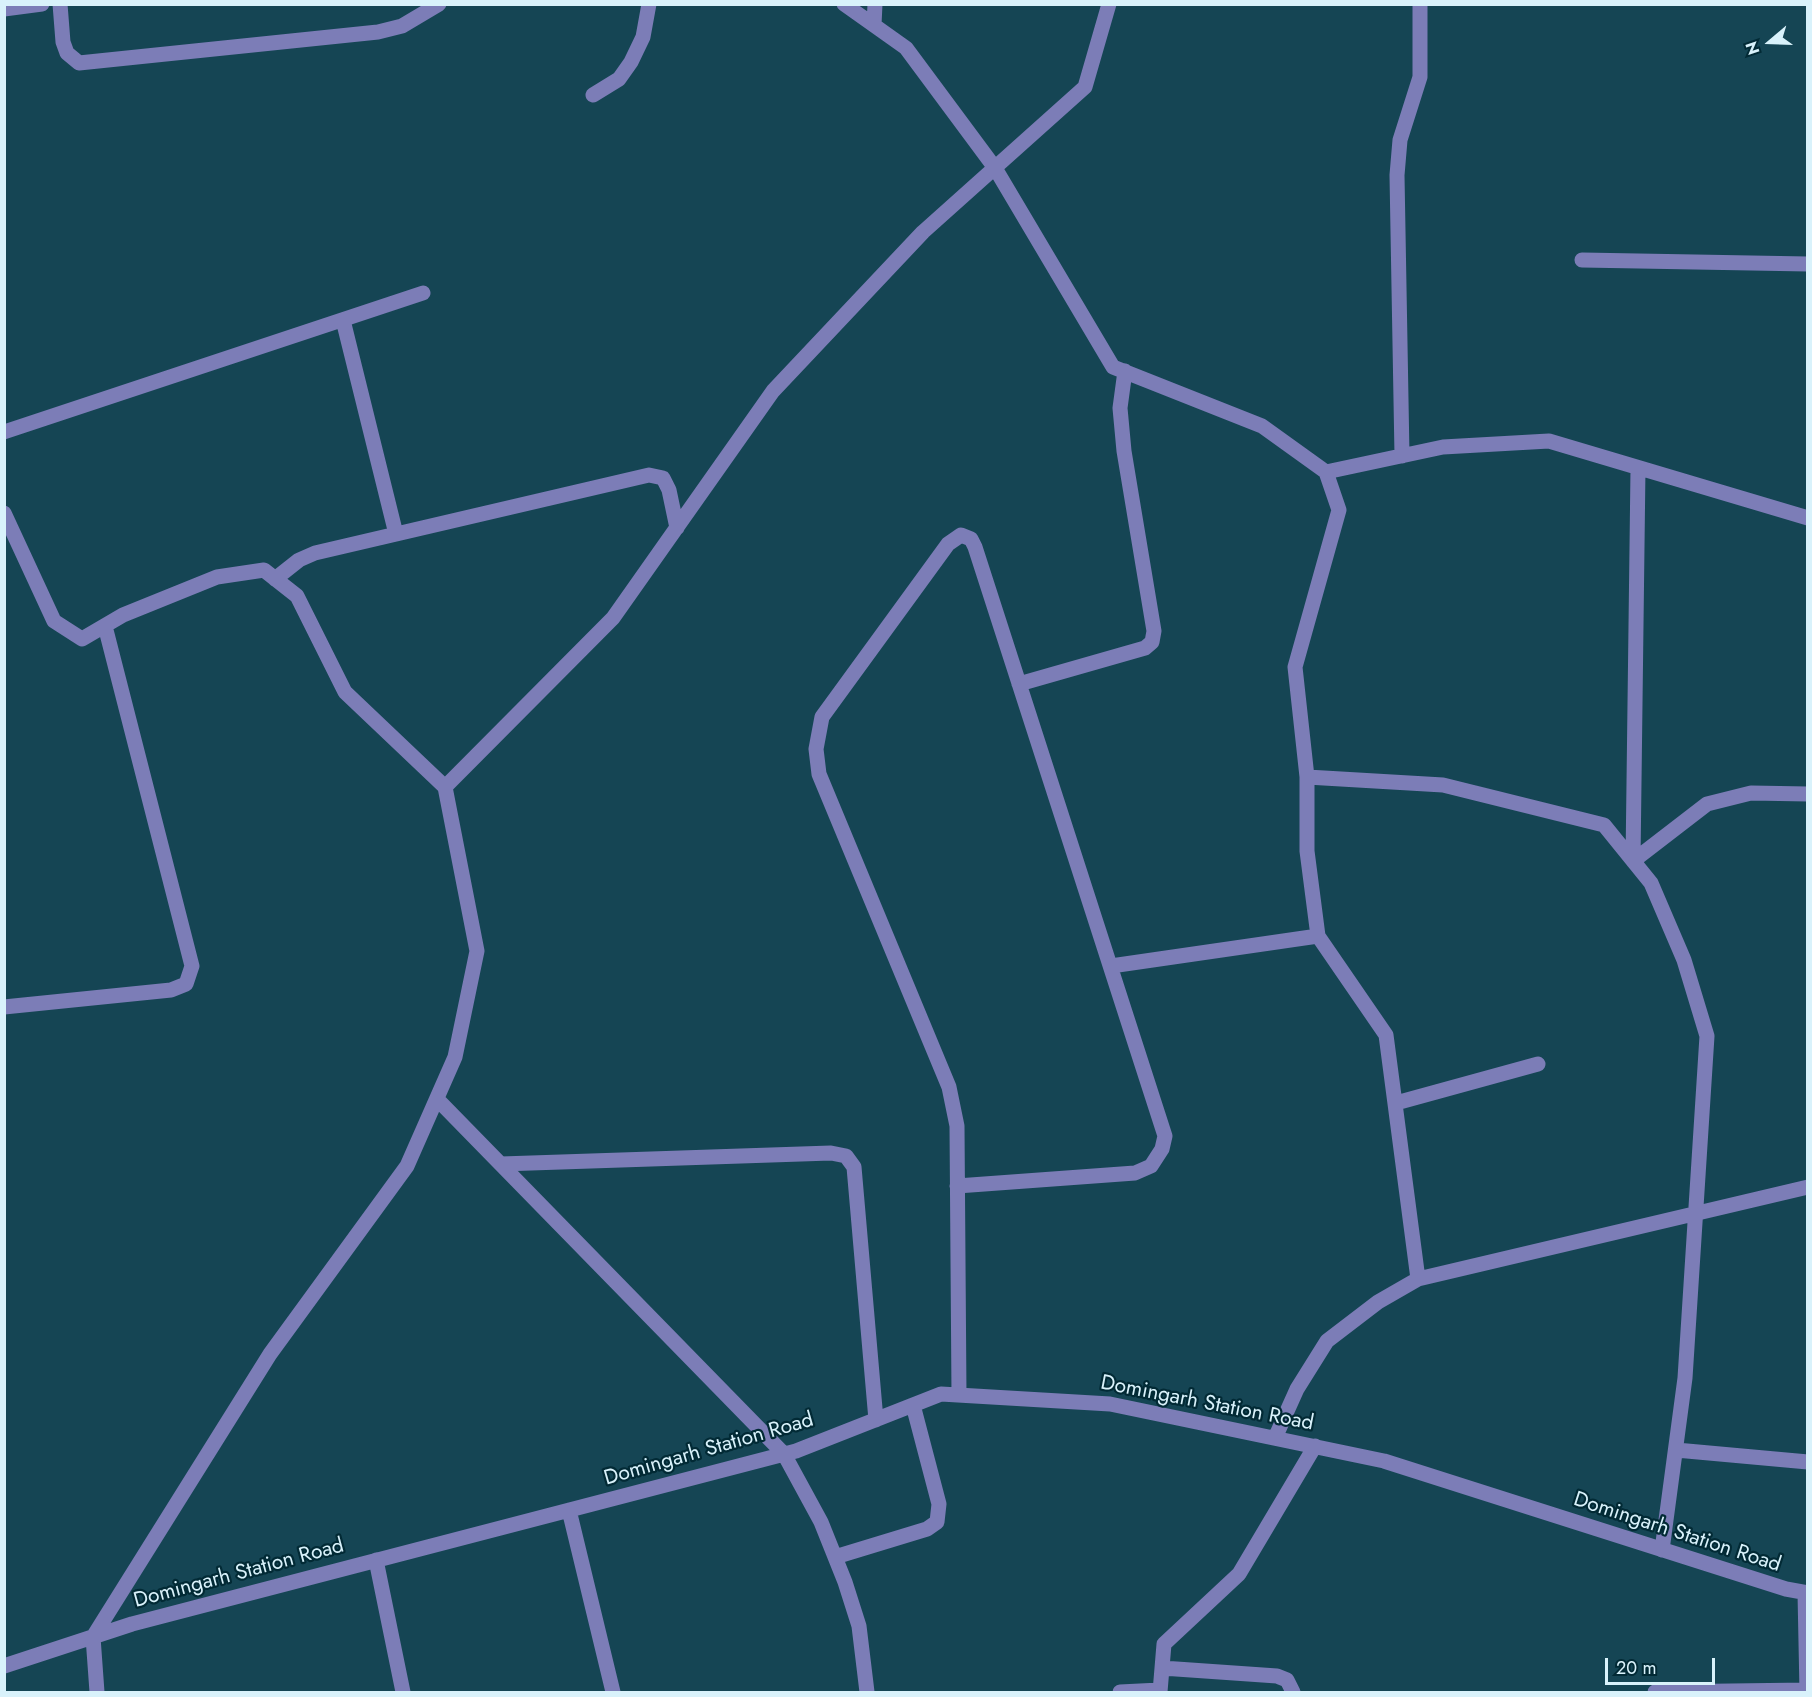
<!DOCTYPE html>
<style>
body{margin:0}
#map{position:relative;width:1812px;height:1697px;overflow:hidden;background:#154554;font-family:Jost,sans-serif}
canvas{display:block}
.frame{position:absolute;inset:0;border:6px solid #d9f2fb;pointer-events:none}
.north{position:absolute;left:1740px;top:12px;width:60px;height:60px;-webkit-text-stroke:4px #022a35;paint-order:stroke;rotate:251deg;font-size:16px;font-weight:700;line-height:24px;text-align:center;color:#d9f2fb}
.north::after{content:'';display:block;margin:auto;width:21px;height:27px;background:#d9f2fb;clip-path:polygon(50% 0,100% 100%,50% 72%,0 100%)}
.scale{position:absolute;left:1605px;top:1658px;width:110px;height:27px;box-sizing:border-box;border:3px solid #d9f2fb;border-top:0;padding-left:8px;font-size:18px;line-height:21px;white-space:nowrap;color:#d9f2fb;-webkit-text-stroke:4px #022a35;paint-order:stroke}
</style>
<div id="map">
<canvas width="1812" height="1697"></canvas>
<div class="frame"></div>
<div class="north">N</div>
<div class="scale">20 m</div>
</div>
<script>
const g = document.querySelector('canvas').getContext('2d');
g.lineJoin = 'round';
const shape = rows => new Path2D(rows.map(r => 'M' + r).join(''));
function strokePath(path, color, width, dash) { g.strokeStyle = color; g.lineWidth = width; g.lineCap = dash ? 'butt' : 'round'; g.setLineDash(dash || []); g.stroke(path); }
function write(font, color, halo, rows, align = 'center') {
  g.font = font + ' Jost,sans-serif'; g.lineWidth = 4.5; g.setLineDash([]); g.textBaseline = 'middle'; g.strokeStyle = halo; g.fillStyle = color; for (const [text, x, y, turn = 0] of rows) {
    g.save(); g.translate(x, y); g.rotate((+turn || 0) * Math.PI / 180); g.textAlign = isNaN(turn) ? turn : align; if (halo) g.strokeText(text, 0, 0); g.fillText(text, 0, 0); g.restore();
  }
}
strokePath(shape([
 [60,4,63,42,67,53,79,63,378,32,402,26,439,4],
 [844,4,906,48,995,168,1113,367,1262,426,1326,472,1339,510,1295,667,1307,777],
 [4,9,42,4],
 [874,25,875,4],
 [593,95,619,79,631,62,643,37,649,4],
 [1582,260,1808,264],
 [343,320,396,534],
 [4,432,423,293],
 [1402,456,1397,175,1400,140,1420,77,1420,4],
 [1326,472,1443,447,1549,441,1808,518],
 [4,513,54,621,82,639,123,615,217,577,264,570,297,596,345,692,445,787],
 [275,579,299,560,315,553,649,475,663,478,669,490,677,528],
 [1019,684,1145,648,1152,642,1154,631,1124,451,1120,408,1125,371],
 [1633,861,1638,468],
 [1633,861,1707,804,1751,793,1808,794],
 [1111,966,1318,936],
 [4,1007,171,990,186,984,192,966,105,626],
 [437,1099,784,1454,821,1522,845,1582,859,1626,867,1692],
 [1396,1103,1538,1064],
 [501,1164,831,1153,846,1156,854,1167,876,1420],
 [957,1186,1135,1173,1151,1166,1162,1149,1165,1136,975,547,971,539,961,535,948,544,822,717,816,749,819,774,949,1087,957,1126,959,1395],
 [1418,1279,1386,1035,1318,936,1307,851,1307,777,1443,785,1604,825,1651,883,1684,960,1707,1036,1685,1378,1662,1550],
 [1275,1438,1297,1389,1327,1341,1378,1302,1418,1279,1808,1187],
 [1676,1450,1808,1462],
 [569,1510,613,1692],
 [835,1557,927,1529,937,1522,939,1504,913,1405],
 [376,1560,403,1692],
 [1805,1593,1807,1692],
 [4,1666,132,1624,796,1451,941,1394,1110,1404,1384,1461,1786,1589,1808,1593],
 [1162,1668,1277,1676,1287,1680,1293,1692],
 [97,1692,93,1637,270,1354,407,1166,455,1057,477,951,445,787,613,618,773,391,923,232,1085,87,1109,4],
 [1120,1692,1160,1690],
 [1160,1692,1164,1644,1239,1574,1315,1446],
 [1655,1692,1807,1690]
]), '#7c7db7', 15);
write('21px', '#d9f2fb', '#022a35', [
 ["Domingarh Station Road",1207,1404,11],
 ["Domingarh Station Road",709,1450,-16],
 ["Domingarh Station Road",1677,1533,18],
 ["Domingarh Station Road",239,1574,-15]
]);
</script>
